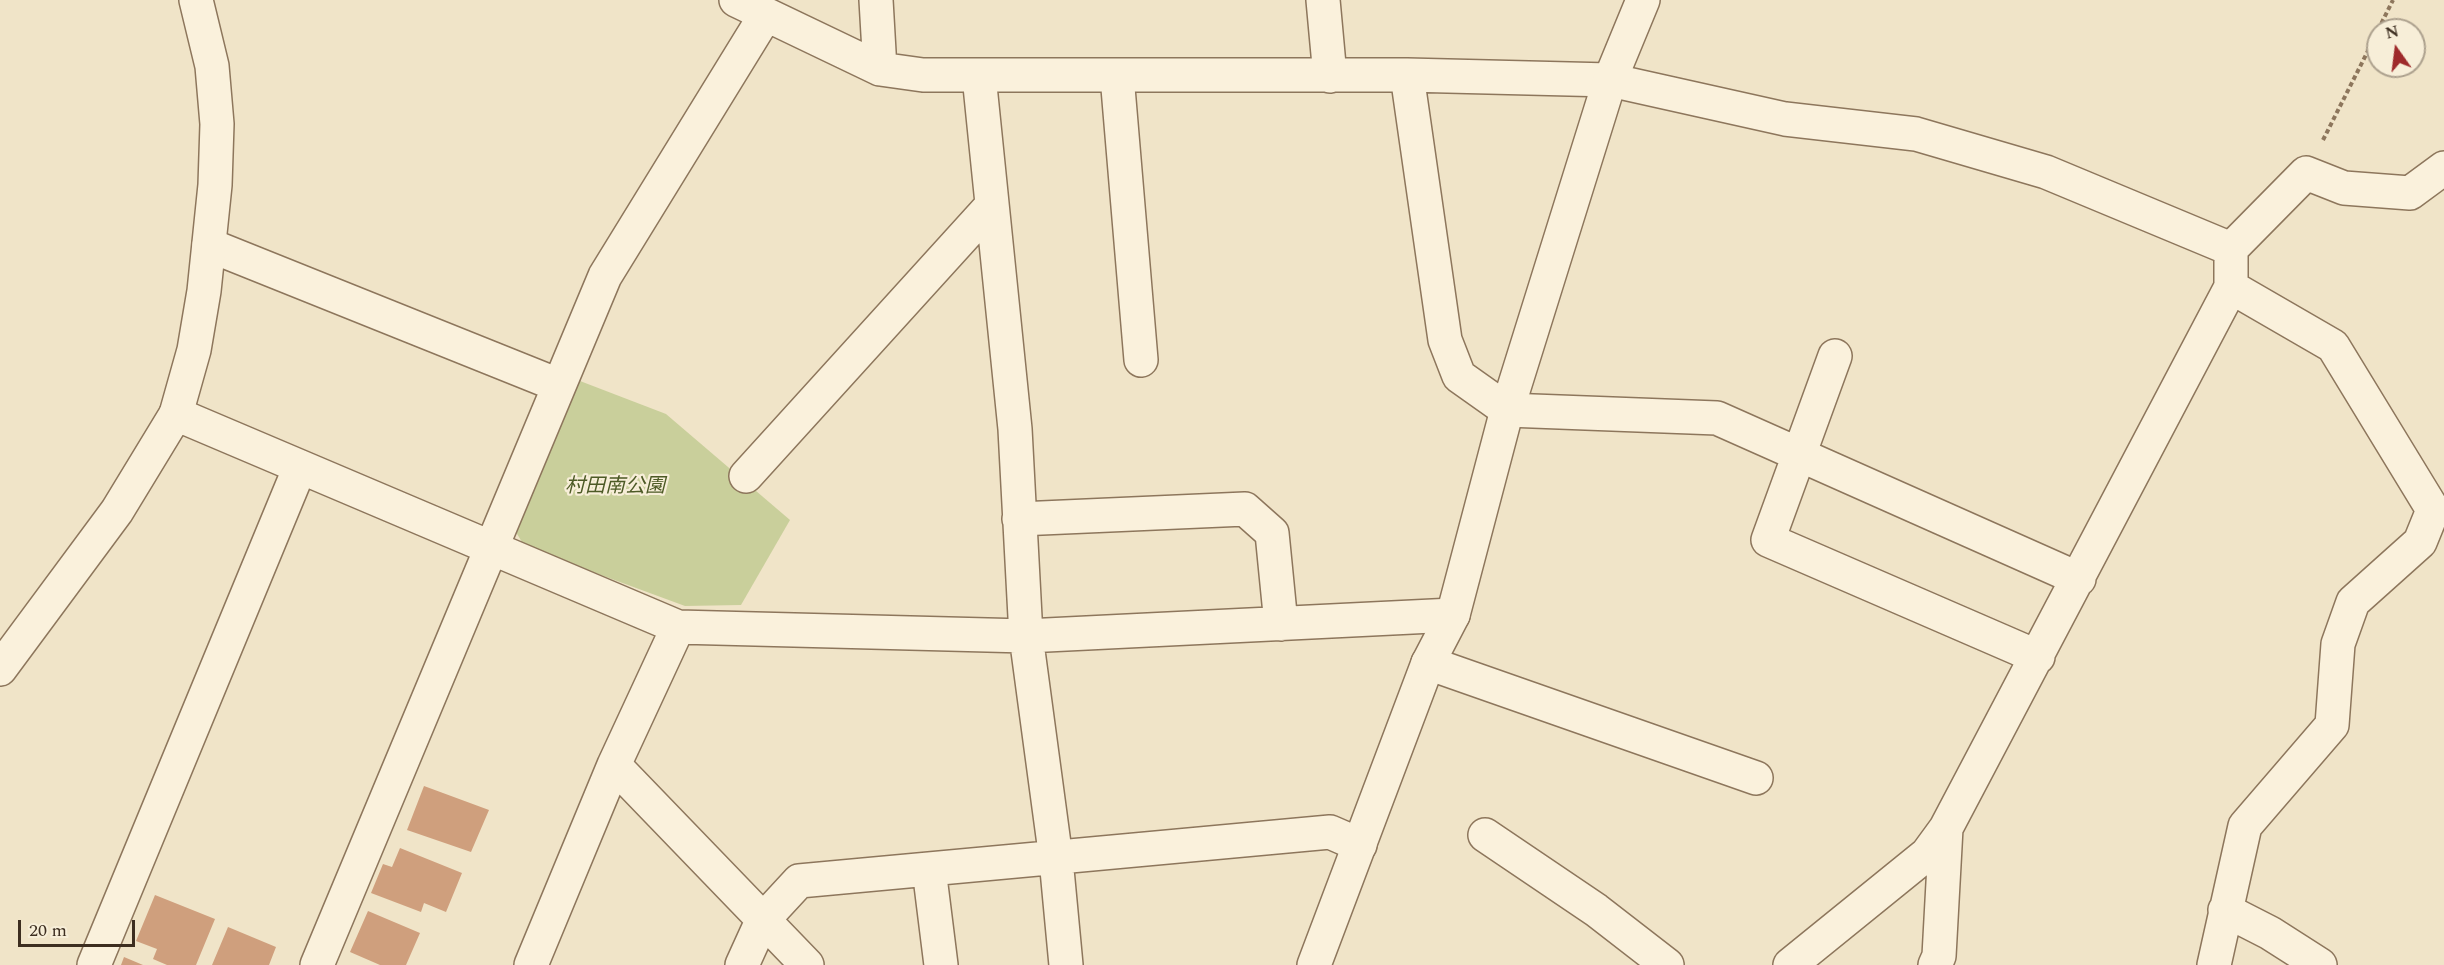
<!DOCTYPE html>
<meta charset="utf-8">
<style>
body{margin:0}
#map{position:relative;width:2444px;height:965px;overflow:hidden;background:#f0e4c8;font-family:Spectral,serif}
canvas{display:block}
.north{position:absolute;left:2366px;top:18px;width:60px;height:60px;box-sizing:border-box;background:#f7eed8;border:2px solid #ada18e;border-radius:50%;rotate:346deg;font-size:16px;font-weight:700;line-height:24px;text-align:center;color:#3d2e20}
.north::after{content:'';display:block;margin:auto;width:21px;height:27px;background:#9e2a2b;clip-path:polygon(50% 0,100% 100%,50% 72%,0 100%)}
.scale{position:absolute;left:18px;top:920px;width:117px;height:27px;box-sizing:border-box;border:3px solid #3d2e20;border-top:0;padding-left:8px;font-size:18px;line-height:21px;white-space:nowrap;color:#3d2e20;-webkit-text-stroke:4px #f7eed8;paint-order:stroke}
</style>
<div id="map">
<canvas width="2444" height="965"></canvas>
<div class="north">N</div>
<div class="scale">20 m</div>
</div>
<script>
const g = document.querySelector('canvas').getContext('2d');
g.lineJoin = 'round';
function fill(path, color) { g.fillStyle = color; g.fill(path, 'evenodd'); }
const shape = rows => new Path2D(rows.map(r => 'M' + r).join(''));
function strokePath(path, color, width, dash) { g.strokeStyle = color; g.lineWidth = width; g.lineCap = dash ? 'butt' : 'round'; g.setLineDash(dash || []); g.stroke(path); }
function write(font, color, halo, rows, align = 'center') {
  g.font = font + ' Spectral,"Noto Sans JP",serif'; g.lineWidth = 4.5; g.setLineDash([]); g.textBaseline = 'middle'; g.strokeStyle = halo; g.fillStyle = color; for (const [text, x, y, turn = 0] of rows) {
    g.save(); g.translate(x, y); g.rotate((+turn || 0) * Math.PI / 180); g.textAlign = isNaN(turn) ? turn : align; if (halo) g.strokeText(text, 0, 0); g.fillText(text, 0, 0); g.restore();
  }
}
fill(shape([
 [567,376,666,414,790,520,741,605,685,606,525,547,508,519]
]), '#c9cf9b');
fill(shape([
 [424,786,489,810,471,852,407,830],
 [400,848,462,873,446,912,424,903,421,912,371,893,383,864,392,867],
 [155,895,215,919,196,965,167,965,153,959,157,949,136,941],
 [368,911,420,933,406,965,380,965,350,952],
 [228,927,276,947,269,965,212,965],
 [124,957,143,965,121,965]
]), '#cf9f7d');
const minor = shape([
 [736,0,880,69,923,75,1407,75,1610,80,1785,119,1916,134,2046,172,2231,249],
 [876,0,880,69],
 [1323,0,1330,76],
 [1407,75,1445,340,1459,376,1507,410,1717,418,2079,579],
 [979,76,1015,429,1026,636,1056,859,1066,965],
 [1117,76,1141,360],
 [209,245,558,385],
 [1835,356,1768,540,2038,657],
 [746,476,992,205],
 [1019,519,1245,509,1272,533,1281,624],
 [1428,663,1756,778],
 [0,669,117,511,176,414,678,627,1026,636,1453,615],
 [614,765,807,965],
 [1485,835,1596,910,1667,965],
 [929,869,941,965],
 [2225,910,2270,933,2320,965],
 [94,965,300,467],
 [317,965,605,276,765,16],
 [531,965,614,765,678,627],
 [742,965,762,921,799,881,1330,832,1360,845],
 [1790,965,1927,854,1946,828,2231,287,2231,249,2306,173,2344,188,2410,193,2444,168],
 [1935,965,1939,956,1946,828],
 [2214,965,2245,826,2332,725,2338,644,2353,602,2420,542,2433,510,2333,346,2231,287]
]);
const tertiary = shape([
 [176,414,194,350,204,291,215,185,217,124,212,66,196,0],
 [1314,965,1428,663,1453,615,1507,410,1610,80,1643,0]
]);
strokePath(minor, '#8d765c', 36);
strokePath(tertiary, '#8d765c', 36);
strokePath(shape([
 [2378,30,2393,0],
 [2323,140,2378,31]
]), '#8d765c', 4, [4.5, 3]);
strokePath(minor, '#faf1dc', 33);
strokePath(tertiary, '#faf1dc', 33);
write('italic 20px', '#4d5a26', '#f7eed8', [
 ["村田南公園",615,488]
]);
</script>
